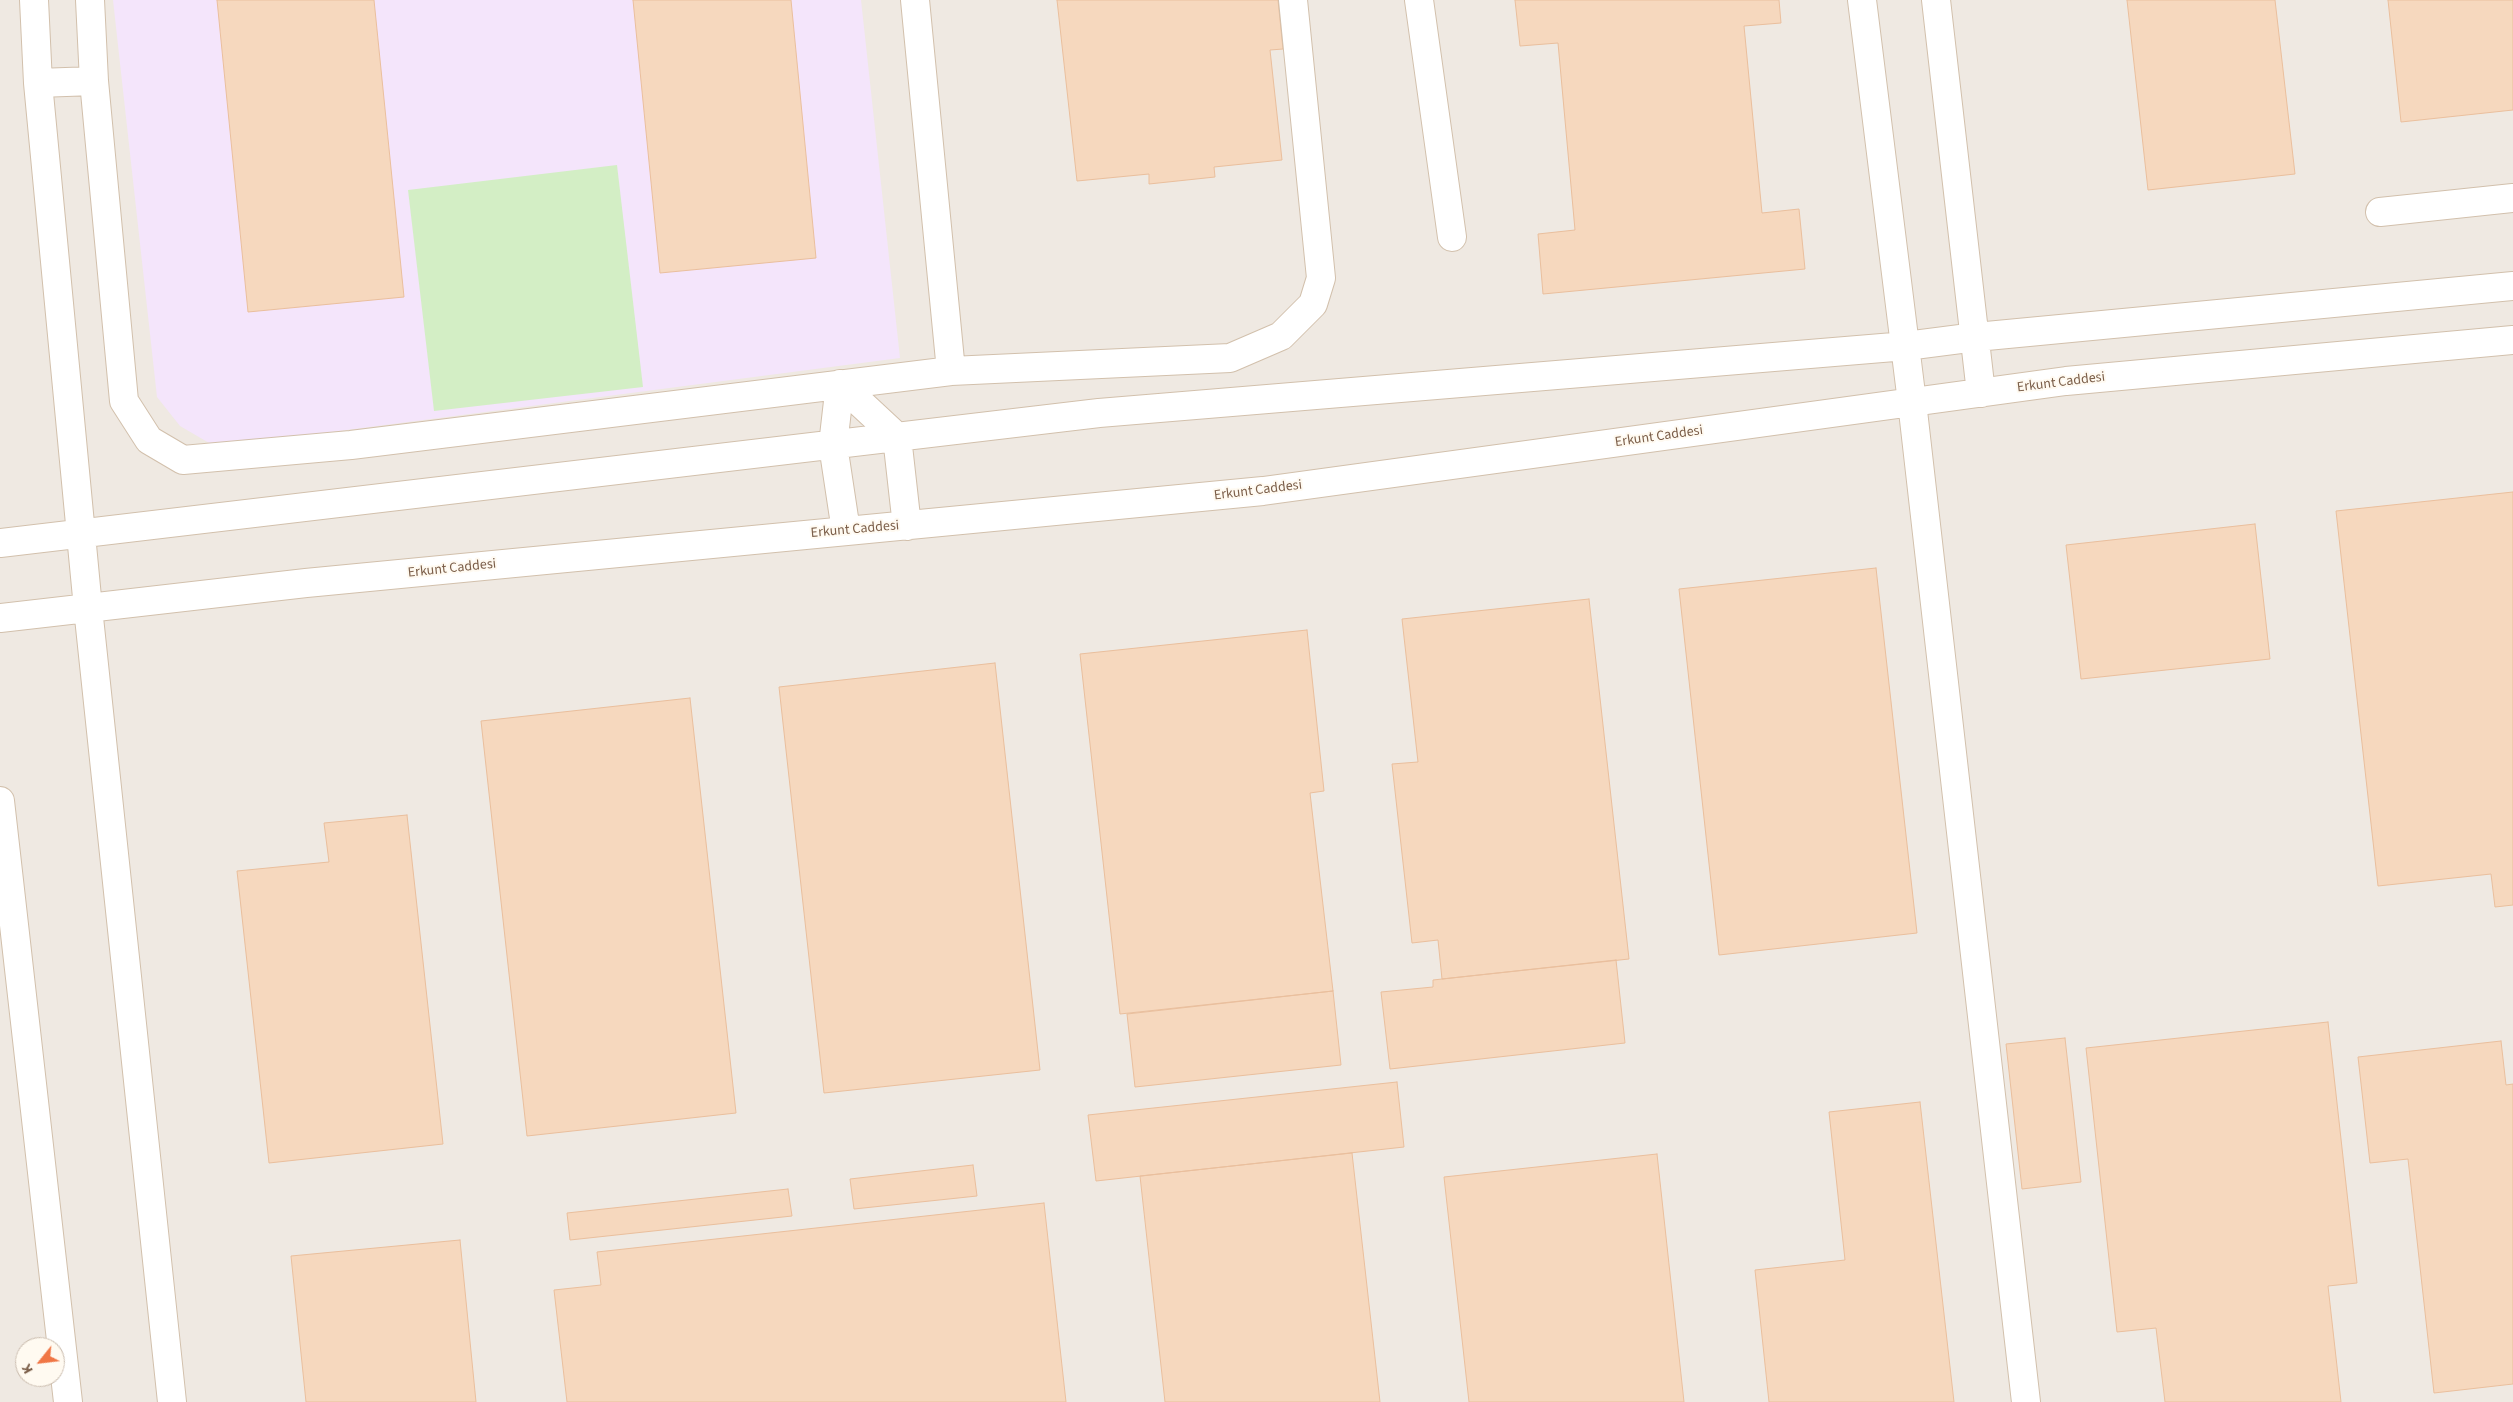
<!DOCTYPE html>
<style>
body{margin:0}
#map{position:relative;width:2513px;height:1402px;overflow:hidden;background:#fef7e9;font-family:"Source Sans 3",sans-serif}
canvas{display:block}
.north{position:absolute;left:15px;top:1337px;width:50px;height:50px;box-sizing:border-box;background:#fffaf1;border:1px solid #cabcae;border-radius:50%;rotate:241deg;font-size:14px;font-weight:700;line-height:20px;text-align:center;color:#7b5e49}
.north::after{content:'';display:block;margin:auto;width:18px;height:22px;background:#f07645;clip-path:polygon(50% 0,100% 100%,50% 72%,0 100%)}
</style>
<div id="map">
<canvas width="2513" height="1402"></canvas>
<div class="north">K</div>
</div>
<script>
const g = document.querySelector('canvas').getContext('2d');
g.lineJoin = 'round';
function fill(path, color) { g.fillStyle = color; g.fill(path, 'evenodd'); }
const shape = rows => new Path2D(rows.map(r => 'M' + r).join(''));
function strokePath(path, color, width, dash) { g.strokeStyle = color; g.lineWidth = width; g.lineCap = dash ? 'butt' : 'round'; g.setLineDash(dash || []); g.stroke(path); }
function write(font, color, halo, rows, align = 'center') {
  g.font = font + ' "Source Sans 3",sans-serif'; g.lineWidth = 4; g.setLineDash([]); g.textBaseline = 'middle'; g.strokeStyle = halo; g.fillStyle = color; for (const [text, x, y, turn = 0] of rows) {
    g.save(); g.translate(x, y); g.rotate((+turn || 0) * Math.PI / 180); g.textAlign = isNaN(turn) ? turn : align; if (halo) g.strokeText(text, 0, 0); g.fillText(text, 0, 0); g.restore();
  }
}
fill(shape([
 [0,0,2513,0,2513,1402,0,1402],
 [25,1347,55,1347,55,1377,25,1377]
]), '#efe9e2');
fill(shape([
 [113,0,861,0,900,358,216,447,180,426,157,397]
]), '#f4e5fb');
fill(shape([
 [617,165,643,387,434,411,408,190]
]), '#d3eec5');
const building = shape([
 [217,0,374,0,404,297,248,312,217,0],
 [633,0,791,0,816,258,660,273,633,0],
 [1057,0,1278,0,1283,49,1270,50,1282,160,1214,167,1215,177,1149,184,1149,174,1077,181,1057,0],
 [1515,0,1779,0,1781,23,1744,26,1762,213,1799,209,1805,269,1543,294,1538,234,1575,230,1558,43,1520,46,1515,0],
 [2127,0,2275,0,2295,174,2148,190,2127,0],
 [2388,0,2513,0,2513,110,2401,122,2388,0],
 [2513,492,2513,905,2495,907,2491,874,2378,886,2336,511,2513,492],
 [2255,524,2270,659,2081,679,2066,545,2255,524],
 [1876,568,1917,933,1719,955,1679,589,1876,568],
 [1589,599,1629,959,1442,979,1438,940,1412,943,1392,764,1418,762,1402,619,1589,599],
 [1307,630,1324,791,1310,793,1333,991,1120,1014,1080,654,1307,630],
 [995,663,1040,1070,824,1093,779,687,995,663],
 [690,698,736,1113,527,1136,481,721,690,698],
 [407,815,443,1144,269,1163,237,871,329,862,324,823,407,815],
 [1616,960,1625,1043,1390,1069,1381,992,1433,987,1433,980,1616,960],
 [1333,991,1341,1065,1135,1087,1127,1014,1333,991],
 [2328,1022,2357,1283,2328,1286,2341,1402,2165,1402,2156,1328,2117,1332,2086,1048,2328,1022],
 [2065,1038,2081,1182,2022,1189,2006,1044,2065,1038],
 [2501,1041,2506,1085,2513,1084,2513,1384,2434,1393,2408,1159,2370,1163,2358,1057,2501,1041],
 [1397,1082,1404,1147,1096,1181,1088,1115,1397,1082],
 [1920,1102,1954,1402,1769,1402,1755,1270,1845,1260,1829,1112,1920,1102],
 [1352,1153,1380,1402,1165,1402,1140,1176,1352,1153],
 [1657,1154,1684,1402,1469,1402,1444,1177,1657,1154],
 [973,1165,977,1196,854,1209,850,1179,973,1165],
 [788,1189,792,1216,570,1240,567,1213,788,1189],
 [1044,1203,1066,1402,567,1402,554,1290,601,1285,597,1252,1044,1203],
 [460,1240,476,1402,306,1402,291,1256,460,1240]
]);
fill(building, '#f6d8be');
strokePath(building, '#eabf9d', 1);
const minor = shape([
 [34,0,38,83,88,608,172,1402],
 [90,0,94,81,124,401,149,440,183,460,351,445,951,371,1230,358,1281,336,1313,304,1321,278,1293,0],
 [915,0,951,371],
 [1419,0,1452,237],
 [1862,0,1912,402,2026,1402],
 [1936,0,1981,393],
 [38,83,94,81],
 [2380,212,2513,198],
 [840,384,897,437,907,526],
 [840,384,833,445,846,531],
 [0,543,1099,413,1906,346,1976,337,2513,286],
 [0,618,306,583,1263,491,2066,381,2513,340],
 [0,801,68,1402]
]);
strokePath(minor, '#d2c0ac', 30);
strokePath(minor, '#fff', 28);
write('14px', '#7b5e49', '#fffaf1', [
 ["Erkunt Caddesi",2061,383,-7],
 ["Erkunt Caddesi",1659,437,-8],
 ["Erkunt Caddesi",1258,491,-7],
 ["Erkunt Caddesi",855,530,-5],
 ["Erkunt Caddesi",452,569,-6]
]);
</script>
